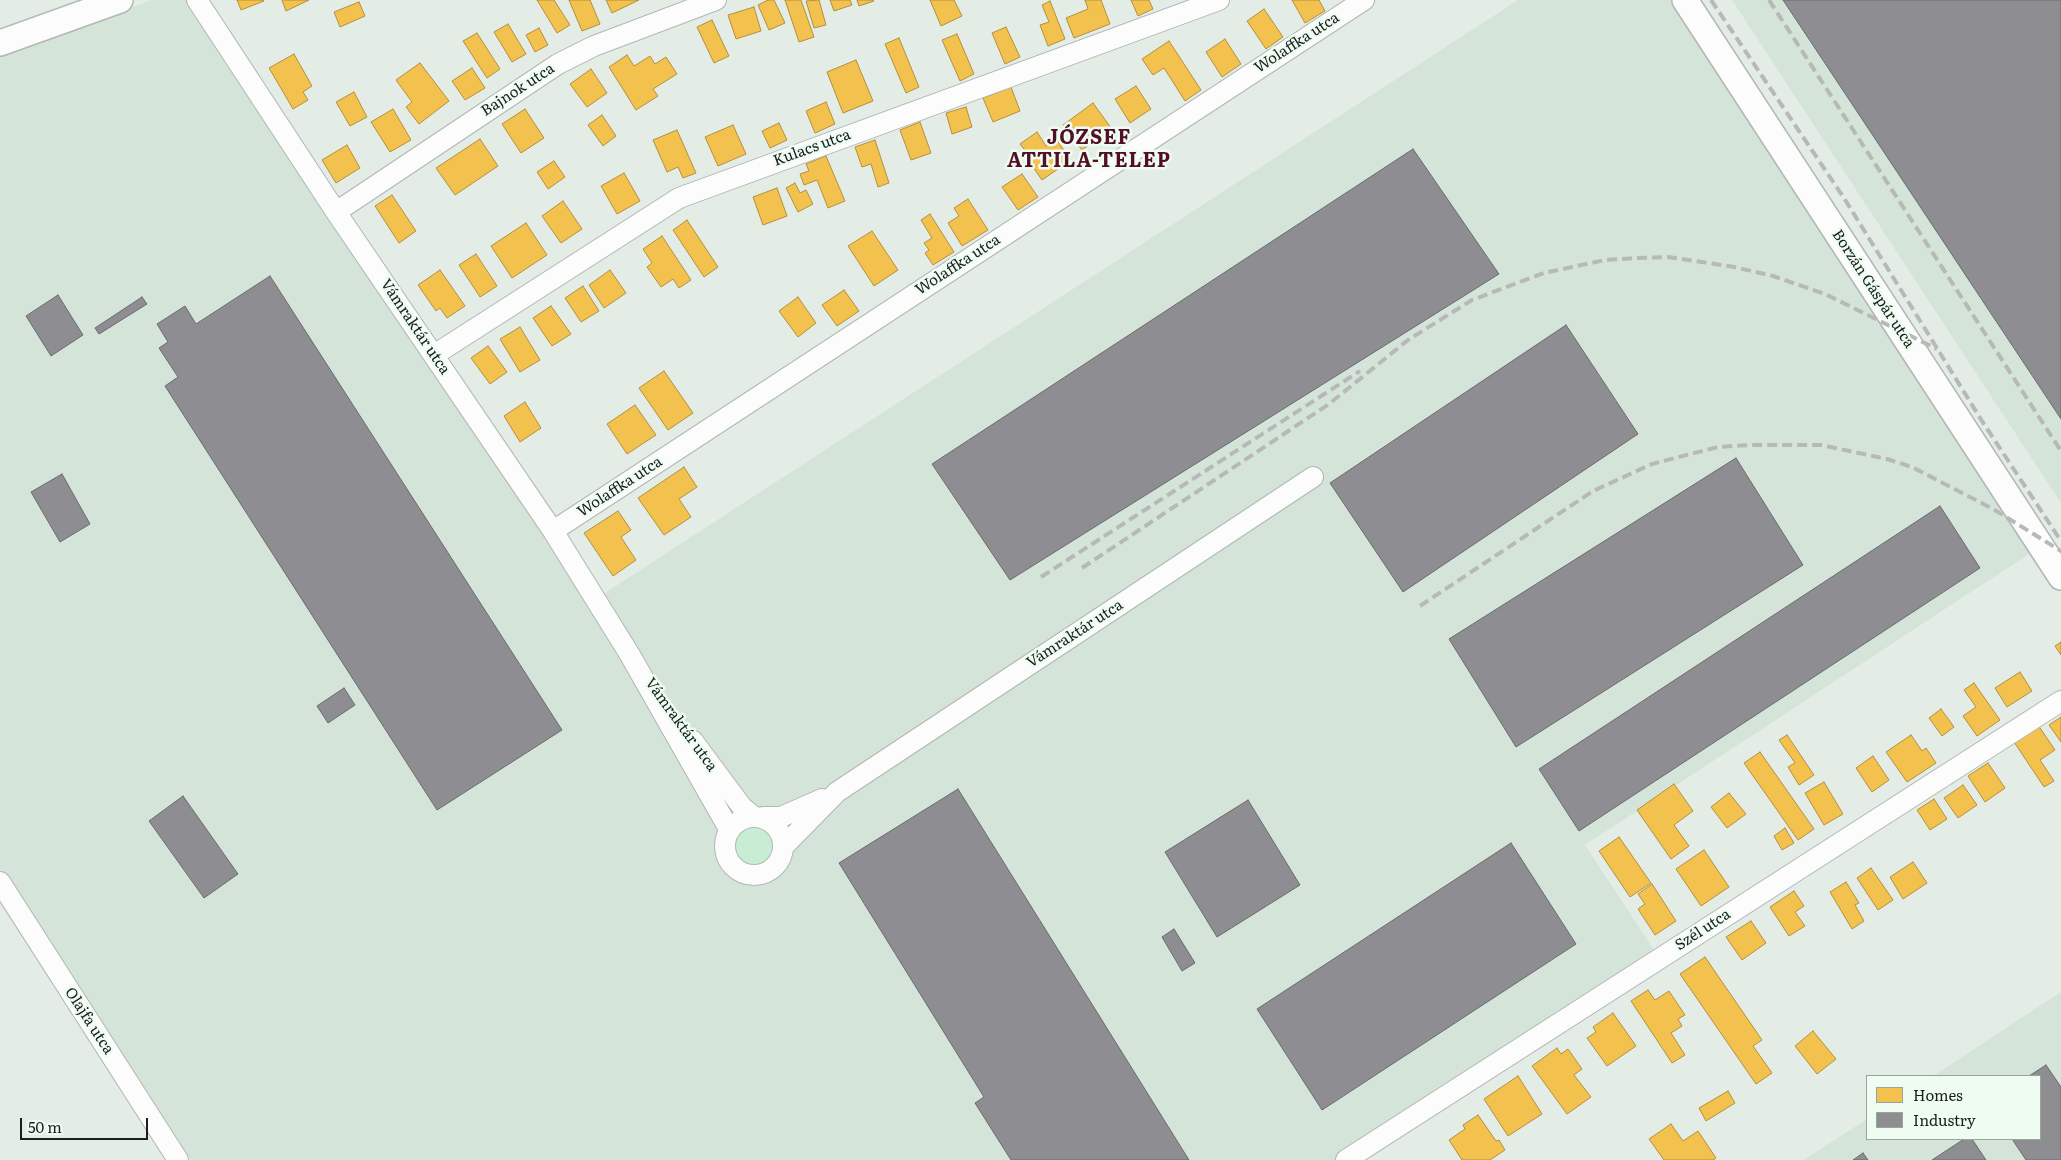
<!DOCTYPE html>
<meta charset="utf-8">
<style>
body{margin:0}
#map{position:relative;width:2061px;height:1160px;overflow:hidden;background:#e4ece6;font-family:Literata,serif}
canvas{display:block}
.legend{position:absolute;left:1866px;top:1075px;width:175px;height:65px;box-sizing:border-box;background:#eefcf2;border:1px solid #99a49c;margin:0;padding:6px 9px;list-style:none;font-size:15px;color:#1a1f1c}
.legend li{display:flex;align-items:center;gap:10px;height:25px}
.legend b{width:25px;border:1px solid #99a49c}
.scale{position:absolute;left:20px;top:1118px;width:128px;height:22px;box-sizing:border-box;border:2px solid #1a1f1c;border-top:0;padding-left:6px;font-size:15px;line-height:18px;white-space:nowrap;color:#1a1f1c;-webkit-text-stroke:4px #eefcf2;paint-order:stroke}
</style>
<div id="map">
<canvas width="2061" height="1160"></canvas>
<ul class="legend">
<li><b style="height:14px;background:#f2c14e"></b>Homes</li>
<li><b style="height:14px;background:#8d8d92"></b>Industry</li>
</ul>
<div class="scale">50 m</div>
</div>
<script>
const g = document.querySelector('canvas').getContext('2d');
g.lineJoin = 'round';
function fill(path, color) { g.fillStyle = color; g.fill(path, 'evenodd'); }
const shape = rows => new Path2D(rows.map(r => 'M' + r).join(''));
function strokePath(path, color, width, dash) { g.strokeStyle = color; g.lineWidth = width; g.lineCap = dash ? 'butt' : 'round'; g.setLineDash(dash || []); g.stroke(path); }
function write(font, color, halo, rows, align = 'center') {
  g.font = font + ' Literata,serif'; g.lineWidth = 5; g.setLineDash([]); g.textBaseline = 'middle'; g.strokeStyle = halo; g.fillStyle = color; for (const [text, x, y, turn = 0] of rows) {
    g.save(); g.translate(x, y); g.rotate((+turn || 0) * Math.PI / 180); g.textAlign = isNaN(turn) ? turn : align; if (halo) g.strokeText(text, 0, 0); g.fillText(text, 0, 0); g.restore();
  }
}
fill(shape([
 [152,0,191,0,591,602,1518,0,1672,0,2032,552,1585,845,1656,953,1336,1160,191,1160,0,869,0,56],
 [1732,0,2061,0,2061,503,2038,468],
 [2061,992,2061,1160,1804,1160,1867,1119,1867,1139,2040,1139,2040,1076,1933,1076]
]), '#d5e4d9');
fill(shape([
 '733 846a20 20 0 1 1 40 0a20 20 0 1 1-40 0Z'
]), '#c9ecd4');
const homes = shape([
 [237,0,263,0,264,1,241,10,237,0],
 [282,0,309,0,286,11,282,0],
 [537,0,554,0,570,25,557,33,537,0],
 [569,0,590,0,600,24,582,31,569,0],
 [606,0,639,0,612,13,606,0],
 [768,0,774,0,785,23,769,30,758,5,768,0],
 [785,0,801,0,814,37,799,42,785,0],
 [819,0,826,25,814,28,806,1,819,0],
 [830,0,850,0,852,5,834,11,830,0],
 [857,0,873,0,874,1,859,6,857,0],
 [930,0,954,0,962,16,941,26,930,0],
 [1085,0,1101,0,1110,24,1074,38,1066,18,1088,9,1085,0],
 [1131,0,1149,0,1153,9,1138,16,1131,0],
 [1292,0,1319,0,1325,11,1305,23,1292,0],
 [1050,1,1065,39,1048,46,1040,25,1049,22,1042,5,1050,1],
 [359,2,365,16,340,27,334,12,359,2],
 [754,7,761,31,736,39,728,15,754,7],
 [1264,9,1283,37,1266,49,1247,21,1264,9],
 [712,20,729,56,714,63,697,27,712,20],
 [508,24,526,54,512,62,494,32,508,24],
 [1006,27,1020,57,1005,64,992,33,1006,27],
 [539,28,548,45,535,52,526,35,539,28],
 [477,33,500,69,487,78,463,41,477,33],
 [957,34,974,74,960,81,942,40,957,34],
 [899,38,919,87,906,93,885,44,899,38],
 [1225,39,1241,64,1222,77,1206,52,1225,39],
 [1169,41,1201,90,1185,101,1164,68,1153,75,1142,59,1169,41],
 [294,54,312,86,303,92,308,100,293,109,269,68,294,54],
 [627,55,634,66,650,56,655,64,666,57,677,74,653,89,658,96,636,110,609,67,627,55],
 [856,60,873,101,843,113,827,72,856,60],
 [420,63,449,101,419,124,406,107,412,102,396,80,420,63],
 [472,68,485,88,465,100,452,81,472,68],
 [591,69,607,93,587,107,570,84,591,69],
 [1136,86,1151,109,1130,123,1115,99,1136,86],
 [1011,87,1020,111,993,122,983,98,1011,87],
 [354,92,367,117,350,126,336,102,354,92],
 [826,102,835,124,815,133,806,111,826,102],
 [1093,103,1114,132,1097,145,1094,141,1082,150,1063,125,1093,103],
 [966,107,972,127,952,134,946,113,966,107],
 [393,109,411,140,390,152,371,122,393,109],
 [525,109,544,138,521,153,502,124,525,109],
 [602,115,616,136,603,146,588,125,602,115],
 [920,122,931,153,911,160,900,130,920,122],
 [779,123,787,140,770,148,762,131,779,123],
 [733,125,746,154,718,166,705,137,733,125],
 [677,130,696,173,683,178,678,167,667,172,653,140,677,130],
 [1037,132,1046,146,1056,139,1071,160,1042,180,1025,156,1028,154,1020,144,1037,132],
 [480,139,498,166,455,195,436,168,480,139],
 [875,140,889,183,878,187,871,164,862,167,855,147,875,140],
 [347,145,360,168,336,183,322,160,347,145],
 [826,156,845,201,828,208,817,180,804,185,800,174,809,171,806,164,826,156],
 [554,161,565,177,548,189,537,172,554,161],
 [624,173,640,201,617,214,601,186,624,173],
 [1022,174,1038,197,1018,210,1002,187,1022,174],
 [795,183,800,193,806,190,813,204,798,212,786,188,795,183],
 [777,188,787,216,763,225,753,197,777,188],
 [392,195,416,231,399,243,375,206,392,195],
 [968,199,988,230,962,246,948,223,959,216,954,208,968,199],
 [563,201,582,229,561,243,542,216,563,201],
 [930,214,954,252,933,265,925,253,929,250,924,243,932,238,921,220,930,214],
 [687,220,718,267,704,277,673,230,687,220],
 [526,223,547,255,512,278,491,246,526,223],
 [872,231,898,270,874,286,848,246,872,231],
 [662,236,691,280,679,288,673,279,661,287,647,267,652,263,643,249,662,236],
 [476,254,497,286,480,297,459,265,476,254],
 [440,270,465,306,447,318,440,308,436,311,418,285,440,270],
 [610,270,626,293,604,308,589,285,610,270],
 [583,286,599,311,581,322,565,298,583,286],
 [844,290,859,311,837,326,822,305,844,290],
 [798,297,816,323,798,337,779,311,798,297],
 [551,306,571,334,552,346,533,318,551,306],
 [520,327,540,360,520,372,500,339,520,327],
 [488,346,507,372,490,384,471,358,488,346],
 [664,371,693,413,668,430,639,388,664,371],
 [525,402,541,428,520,442,504,416,525,402],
 [635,405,656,435,627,454,607,424,635,405],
 [684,467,697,487,679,499,691,517,664,535,638,498,684,467],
 [618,511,631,530,621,537,636,560,613,576,584,533,618,511],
 [2061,642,2061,655,2055,646,2061,642],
 [2020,672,2032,691,2007,707,1995,688,2020,672],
 [1974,683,2000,720,1977,736,1963,716,1976,707,1964,690,1974,683],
 [1941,709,1954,727,1942,736,1929,718,1941,709],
 [2061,717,2061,742,2049,725,2061,717],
 [2038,725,2055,750,2040,760,2054,781,2044,787,2014,742,2038,725],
 [1787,735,1814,775,1799,785,1788,767,1795,763,1779,740,1787,735],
 [1911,735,1922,751,1926,748,1936,763,1907,782,1886,752,1911,735],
 [1760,752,1814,829,1798,840,1744,763,1760,752],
 [1873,756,1889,780,1872,792,1856,768,1873,756],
 [1988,763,2005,788,1985,802,1968,776,1988,763],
 [1824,782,1843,814,1824,825,1805,793,1824,782],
 [1674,784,1693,811,1674,825,1689,846,1671,859,1637,810,1674,784],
 [1963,785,1977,805,1958,818,1944,798,1963,785],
 [1729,793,1746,814,1727,828,1711,807,1729,793],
 [1934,799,1947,819,1930,830,1917,810,1934,799],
 [1785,828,1794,843,1782,850,1774,836,1785,828],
 [1619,837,1651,883,1630,897,1599,851,1619,837],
 [1704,850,1729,887,1701,906,1676,869,1704,850],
 [1913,862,1927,883,1903,899,1890,877,1913,862],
 [1871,868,1893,900,1878,910,1857,878,1871,868],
 [1846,882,1859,903,1855,905,1864,921,1852,929,1830,892,1846,882],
 [1652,884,1676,921,1655,935,1638,909,1645,904,1638,894,1652,884],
 [1794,891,1804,906,1795,912,1805,926,1789,936,1770,907,1794,891],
 [1751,921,1766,943,1742,960,1726,937,1751,921],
 [1705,957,1762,1040,1753,1046,1772,1073,1756,1084,1680,974,1705,957],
 [1648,990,1655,1000,1669,991,1685,1015,1678,1019,1682,1026,1671,1033,1685,1055,1672,1063,1631,1001,1648,990],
 [1613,1013,1636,1046,1607,1066,1587,1038,1596,1032,1593,1027,1613,1013],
 [1813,1031,1836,1059,1817,1074,1795,1046,1813,1031],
 [1557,1048,1561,1054,1568,1049,1582,1069,1574,1075,1591,1097,1567,1114,1532,1066,1557,1048],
 [1518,1076,1542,1114,1508,1136,1484,1099,1518,1076],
 [1728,1091,1735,1103,1706,1121,1699,1108,1728,1091],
 [1478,1115,1496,1141,1499,1140,1505,1150,1490,1160,1462,1160,1449,1140,1465,1129,1463,1125,1478,1115],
 [1671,1124,1683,1141,1698,1131,1716,1158,1713,1160,1664,1160,1649,1139,1671,1124]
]);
fill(homes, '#f2c14e');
strokePath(homes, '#b1903f', 1);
const industry = shape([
 [1783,0,2061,0,2061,419,1783,0],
 [1413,149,1499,274,1010,580,932,464,1413,149],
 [270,276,562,730,437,810,165,386,178,377,159,348,168,342,157,324,185,306,196,324,270,276],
 [58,295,83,335,51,356,26,316,58,295],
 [142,297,147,304,99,334,95,328,142,297],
 [1566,325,1638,434,1403,592,1330,483,1566,325],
 [1736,458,1803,565,1516,747,1449,639,1736,458],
 [62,474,90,524,60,542,31,492,62,474],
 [1940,506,1980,568,1579,831,1539,769,1940,506],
 [344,688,355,705,328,723,317,706,344,688],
 [958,789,1189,1160,1011,1160,975,1103,984,1097,839,863,958,789],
 [183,796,238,874,204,898,149,821,183,796],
 [1248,800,1300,885,1217,937,1165,852,1248,800],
 [1511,843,1576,944,1322,1110,1257,1009,1511,843],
 [1174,929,1195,963,1182,971,1162,937,1174,929],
 [2046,1065,2061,1087,2061,1160,2026,1160,2012,1139,2040,1139,2040,1076,2029,1076,2046,1065],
 [1964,1139,1972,1139,1986,1160,1932,1160,1964,1139],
 [1863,1153,1868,1160,1853,1160,1863,1153]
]);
fill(industry, '#8d8d92');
strokePath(industry, '#6a6c6f', 1);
const minor = shape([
 [197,0,336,212,553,531,630,655,729,829],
 [336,212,558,64,594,46,716,0],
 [434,355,679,198,1219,0],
 [553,531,1364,0],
 [693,741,742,807,753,816],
 '725 846a29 29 0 1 1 58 0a29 29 0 1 1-58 0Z',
 [763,817,781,817,822,799],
 [784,846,837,792,1313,477],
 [0,882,178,1160],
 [1346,1160,2061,701]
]);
const tertiary = shape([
 [1685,0,2061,577],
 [0,43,120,0]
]);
strokePath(minor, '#b1b7b2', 22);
strokePath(tertiary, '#b1b7b2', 28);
strokePath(minor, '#fbfcfb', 20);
strokePath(tertiary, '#fbfcfb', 25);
strokePath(shape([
 [1711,0,1844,198,1982,421,2061,541],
 [1769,0,2061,451],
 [1082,568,1329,404,1408,340,1472,300,1544,273,1605,260,1638,258,1668,257,1734,267,1773,276,1825,294,1937,349],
 [1041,577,1360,371],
 [1420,606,1593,491,1652,464,1718,447,1750,445,1821,445,1887,459,1912,467,1993,509,2061,551]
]), '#b7b9b7', 4, [10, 5]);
write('15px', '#1a1f1c', '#eefcf2', [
 ["Wolaffka utca",1297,43,-33],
 ["Bajnok utca",518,90,-33],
 ["Kulacs utca",812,148,-20],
 ["Wolaffka utca",958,265,-33],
 ["Borzán Gáspár utca",1873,289,57],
 ["Vámraktár utca",415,327,56],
 ["Wolaffka utca",620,487,-33],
 ["Vámraktár utca",1075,634,-33],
 ["Vámraktár utca",681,725,54],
 ["Szél utca",1703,930,-33],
 ["Olajfa utca",89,1021,57]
]);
g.letterSpacing = '1px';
write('bold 20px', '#530f26', '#eefcf2', [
 ["JÓZSEF",1089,138],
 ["ATTILA-TELEP",1089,161]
]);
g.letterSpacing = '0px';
</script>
